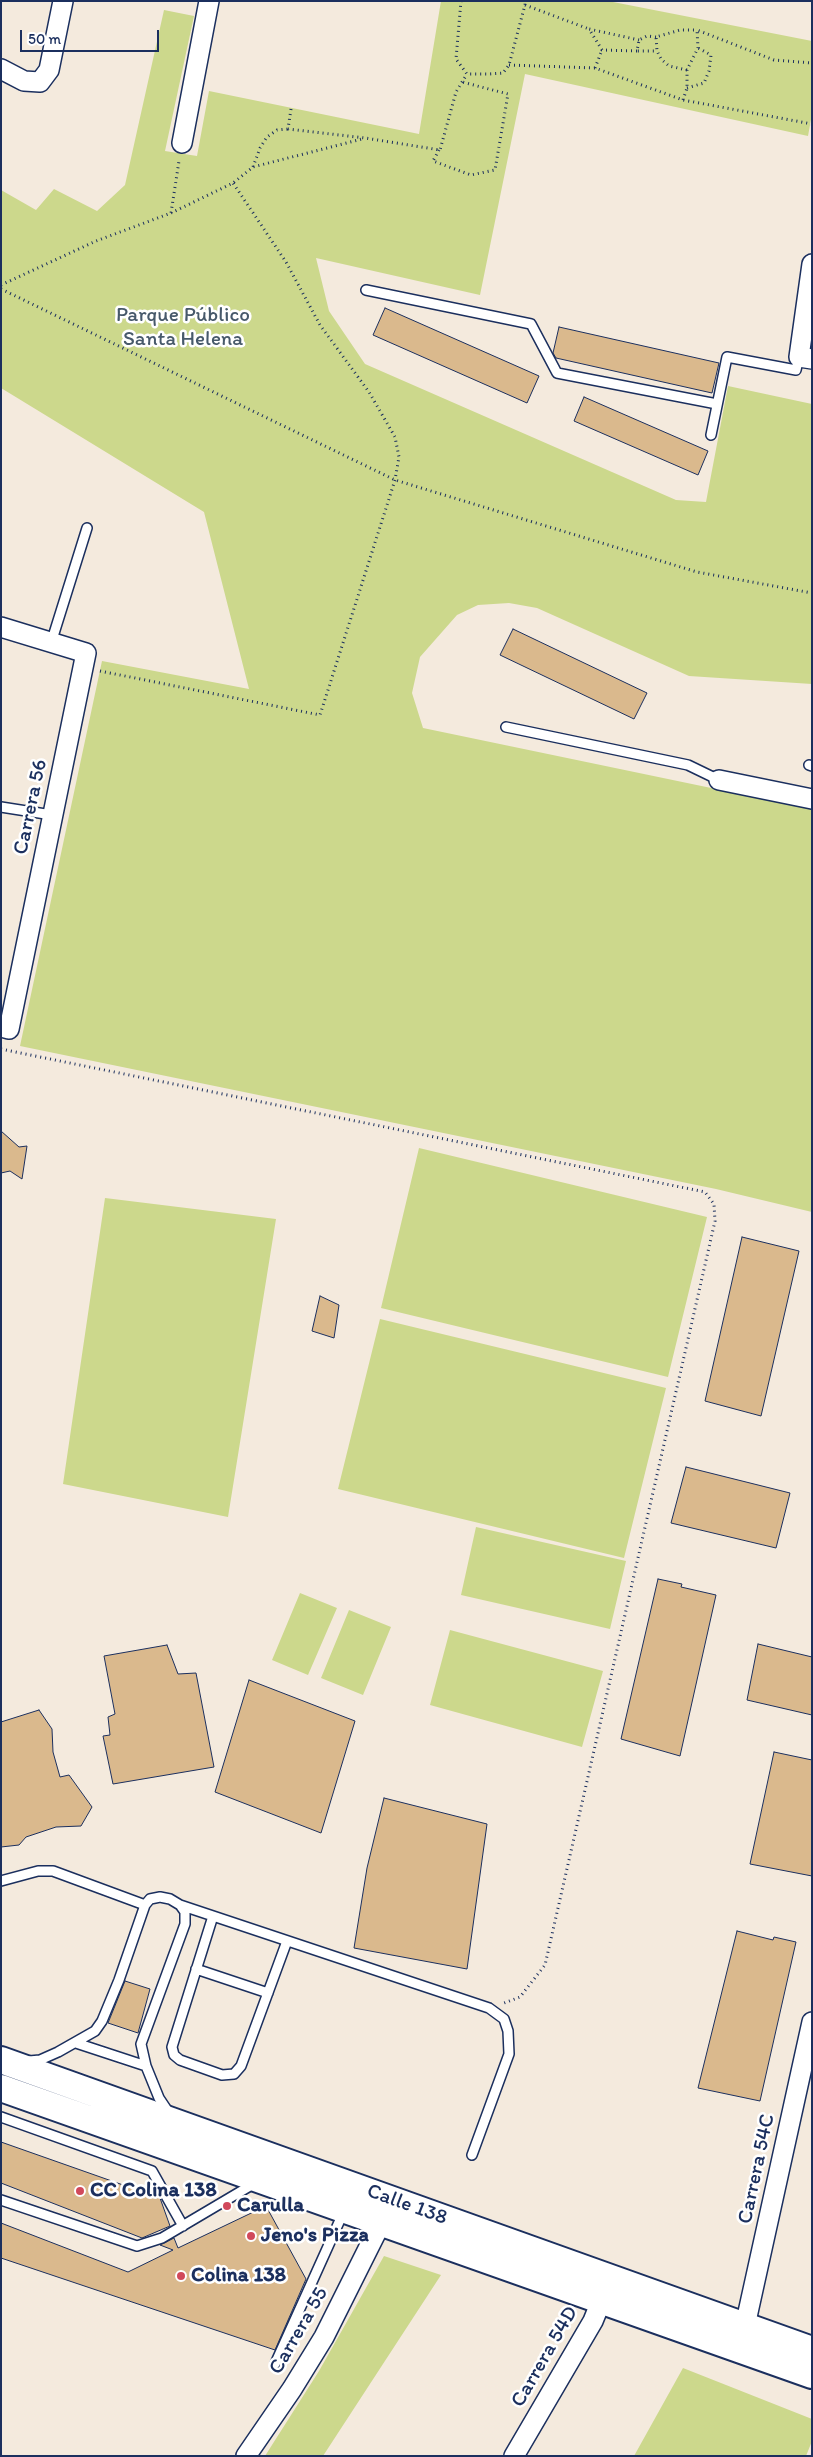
<!DOCTYPE html>
<meta charset="utf-8">
<style>
body{margin:0}
#map{position:relative;width:813px;height:2457px;overflow:hidden;background:#f4eadd;font-family:Itim,sans-serif}
canvas{display:block}
.frame{position:absolute;inset:0;border:2px solid #1b2f5e;pointer-events:none}
.scale{position:absolute;left:20px;top:30px;width:139px;height:22px;box-sizing:border-box;border:2px solid #1b2f5e;border-top:0;padding-left:6px;font-size:15px;line-height:18px;white-space:nowrap;color:#1b2f5e;-webkit-text-stroke:4px #fff;paint-order:stroke}
</style>
<div id="map">
<canvas width="813" height="2457"></canvas>
<div class="frame"></div>
<div class="scale">50 m</div>
</div>
<script>
const g = document.querySelector('canvas').getContext('2d');
g.lineJoin = 'round';
function fill(path, color) { g.fillStyle = color; g.fill(path, 'evenodd'); }
const shape = rows => new Path2D(rows.map(r => 'M' + r).join(''));
function strokePath(path, color, width, dash) { g.strokeStyle = color; g.lineWidth = width; g.lineCap = dash ? 'butt' : 'round'; g.setLineDash(dash || []); g.stroke(path); }
function write(font, color, halo, rows, align = 'center') {
  g.font = font + ' Itim,sans-serif'; g.lineWidth = 5; g.setLineDash([]); g.textBaseline = 'middle'; g.strokeStyle = halo; g.fillStyle = color; for (const [text, x, y, turn = 0] of rows) {
    g.save(); g.translate(x, y); g.rotate((+turn || 0) * Math.PI / 180); g.textAlign = isNaN(turn) ? turn : align; if (halo) g.strokeText(text, 0, 0); g.fillText(text, 0, 0); g.restore();
  }
}
fill(shape([
 [441,1,608,1,812,41,812,114,808,136,525,74,480,295,316,258,329,311,365,364,676,500,706,502,728,386,812,404,812,684,689,676,537,608,509,603,478,605,457,615,420,657,412,693,423,728,812,809,812,1212,716,1189,20,1046,102,661,249,689,204,512,1,388,1,190,36,210,54,189,97,211,125,185,164,10,194,16,165,151,197,156,209,91,419,134],
 [419,1148,707,1217,668,1377,381,1308],
 [105,1198,276,1219,228,1517,63,1484],
 [380,1319,666,1388,624,1558,338,1489],
 [476,1527,626,1561,610,1629,461,1595],
 [300,1593,337,1608,308,1675,272,1660],
 [349,1610,391,1627,363,1695,321,1678],
 [450,1630,603,1671,582,1747,430,1705],
 [384,2256,441,2275,323,2456,265,2456,319,2371],
 [683,2368,812,2419,812,2441,806,2456,634,2456]
]), '#ccd88c');
const building = shape([
 [385,308,539,376,527,403,373,335,385,308],
 [559,327,719,363,712,393,556,358,553,353,559,327],
 [584,397,708,451,698,475,574,421,584,397],
 [513,629,647,693,634,719,500,655,513,629],
 [1,1131,19,1147,27,1146,22,1179,10,1171,1,1173,1,1131],
 [742,1237,799,1251,761,1416,705,1401,742,1237],
 [320,1296,339,1305,334,1338,312,1331,320,1296],
 [686,1467,790,1493,776,1548,671,1523,686,1467],
 [658,1579,682,1584,681,1587,716,1595,680,1756,621,1739,658,1579],
 [758,1644,812,1657,812,1715,747,1700,758,1644],
 [167,1645,178,1674,196,1673,214,1767,113,1784,103,1736,110,1735,108,1717,115,1714,104,1656,167,1645],
 [249,1680,355,1721,321,1833,215,1792,249,1680],
 [39,1710,52,1729,53,1752,60,1777,69,1775,92,1807,81,1826,56,1827,26,1837,19,1845,1,1847,1,1722,39,1710],
 [774,1752,812,1760,812,1876,750,1864,774,1752],
 [384,1798,487,1824,467,1969,354,1948,367,1868,384,1798],
 [737,1931,773,1940,774,1937,796,1942,760,2101,698,2088,737,1931],
 [125,1981,150,1989,138,2033,108,2023,125,1981],
 [1,2142,160,2198,170,2226,142,2238,1,2183,1,2142],
 [266,2206,306,2279,275,2350,1,2258,1,2223,128,2272,173,2250,160,2245,174,2238,178,2248,266,2206]
]);
fill(building, '#dab98d');
strokePath(building, '#1b2f5e', 1);
const lane = shape([
 [366,290,531,324,557,373,717,404],
 [711,435,727,357,796,370,799,357],
 [51,643,87,528],
 [506,727,688,765,719,780],
 [809,765,812,766],
 [1,807,52,815],
 [1,1881,38,1871,53,1871,145,1905],
 [180,1905,489,2008,504,2019,508,2031,509,2054,472,2155],
 [213,1916,172,2047,174,2055,180,2060,222,2075,234,2074,241,2066,287,1941],
 [196,1969,268,1993],
 [76,2043,146,2066],
 [29,2061,40,2060,58,2052,95,2031,102,2021,119,1980,145,1905,150,1899,160,1897,170,1899,180,1905,185,1912,185,1924,141,2044,146,2066,159,2098,169,2113],
 [1,2117,152,2171,183,2226],
 [1,2200,137,2246,162,2238,255,2183],
 [275,2364,344,2211]
]);
const street = shape([
 [1,69,24,81,40,82,49,70,63,1],
 [182,143,209,1],
 [812,264,799,357,812,359],
 [1,627,86,653,9,1029,1,1027],
 [719,780,812,799],
 [745,2326,812,2022],
 [246,2456,292,2389,324,2337,381,2223],
 [514,2456,593,2321,606,2289]
]);
const secondary = shape([
 [1,2060,812,2350],
 [1,2088,812,2375]
]);
strokePath(lane, '#1b2f5e', 12);
strokePath(street, '#1b2f5e', 22);
strokePath(secondary, '#1b2f5e', 30);
strokePath(shape([
 [461,1,456,59,467,74,489,74,503,73,509,65,526,1],
 [525,5,589,29],
 [656,37,647,36,639,40,637,51,657,51],
 [637,51,602,50,589,29,639,40],
 [509,65,595,68,683,100,812,124],
 [595,68,602,50],
 [687,70,669,66,661,59,657,51,656,37,680,30,697,30],
 [687,88,704,83,709,71,711,55,698,48],
 [683,100,687,88,687,70,698,48,697,30,774,60,812,63],
 [291,109,288,129,365,138,440,150,456,92,467,74],
 [439,150,433,161,471,175,495,170,508,94,462,82],
 [253,167,260,148,267,137,277,130,288,129],
 [171,213,233,183,253,167,362,139],
 [1,285,96,241,171,213,179,161],
 [1,289,395,480,697,572,812,593],
 [100,671,320,715,395,480,399,457,395,437,369,392,320,325,286,262,233,183],
 [1,1049,705,1192,714,1204,715,1221,545,1965,520,1997,504,2003]
]), '#1b2f5e', 3, [1, 4]);
strokePath(lane, '#fff', 9);
strokePath(street, '#fff', 19);
strokePath(secondary, '#fff', 26);
for (const [x, y, r, color] of [
 [80,2191,5,"#d1495b"],
 [227,2206,5,"#d1495b"],
 [251,2236,5,"#d1495b"],
 [181,2276,5,"#d1495b"]
]) { const dot = new Path2D(); dot.arc(x, y, r, 0, 2 * Math.PI); g.fillStyle = color; g.fill(dot); strokePath(dot, '#fff', 2); }
write('21px', '#47596a', '#fff', [
 ["Parque Público",183,316],
 ["Santa Helena",183,340]
]);
write('21px', '#1b2f5e', '#fff', [
 ["Carrera 56",31,807,-78],
 ["Carrera 54C",757,2169,-78],
 ["Calle 138",407,2205,20],
 ["Carrera 55",299,2331,-60],
 ["Carrera 54D",545,2357,-60]
]);
write('bold 21px', '#1b2f5e', '#fff', [
 ["CC Colina 138",90,2191],
 ["Carulla",237,2206],
 ["Jeno's Pizza",261,2236],
 ["Colina 138",191,2276]
], 'left');
</script>
